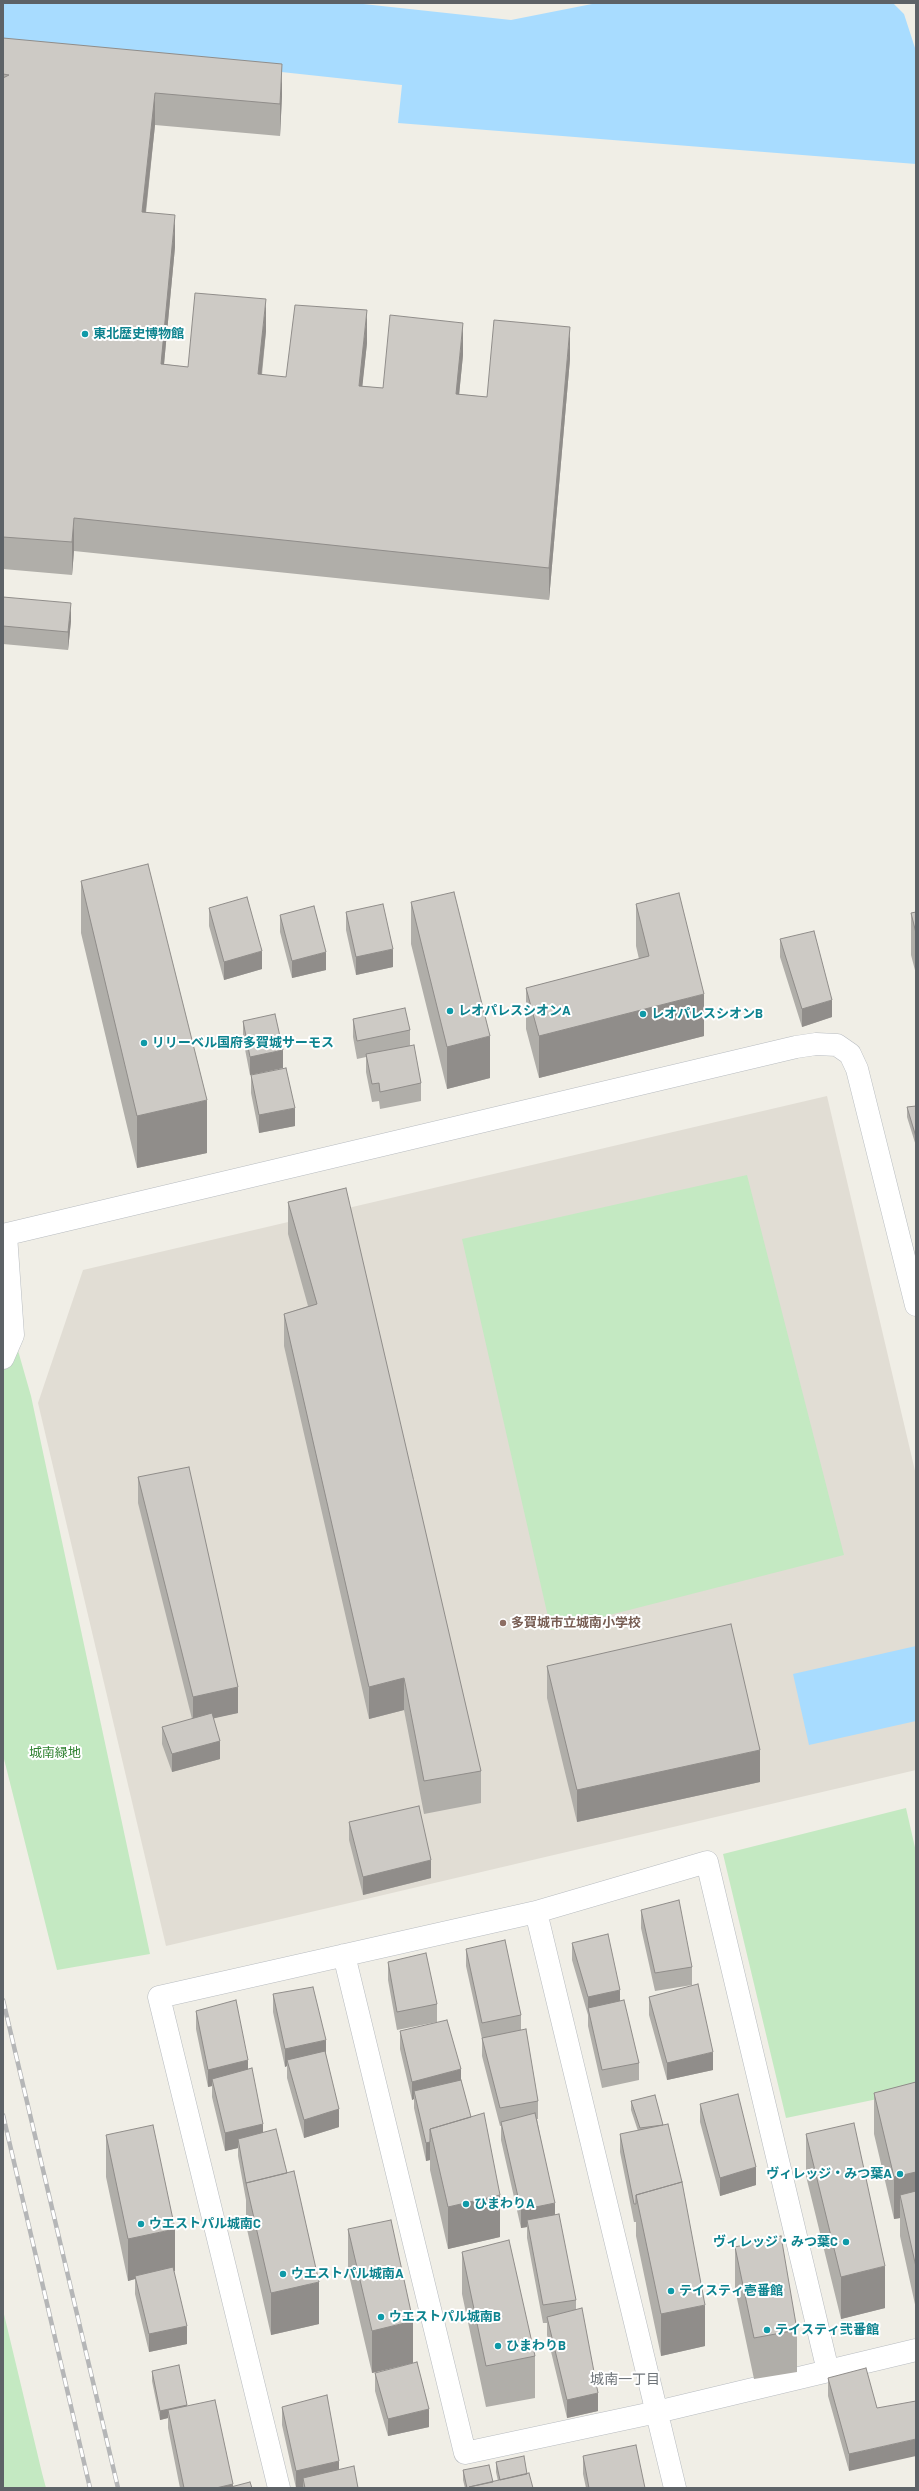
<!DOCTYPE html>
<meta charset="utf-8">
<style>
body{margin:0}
#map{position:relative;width:919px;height:2491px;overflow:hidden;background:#f0eee6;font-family:Barlow,sans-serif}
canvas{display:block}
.frame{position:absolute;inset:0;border:4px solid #5d6267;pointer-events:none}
</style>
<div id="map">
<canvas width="919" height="2491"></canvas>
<div class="frame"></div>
</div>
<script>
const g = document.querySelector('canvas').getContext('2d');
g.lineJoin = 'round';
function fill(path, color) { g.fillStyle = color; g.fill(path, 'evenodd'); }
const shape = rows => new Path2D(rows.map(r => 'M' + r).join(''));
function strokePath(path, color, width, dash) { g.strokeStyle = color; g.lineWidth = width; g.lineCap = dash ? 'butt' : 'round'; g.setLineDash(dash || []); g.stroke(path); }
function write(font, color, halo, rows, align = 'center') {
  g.font = font + ' Barlow,"Noto Sans JP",sans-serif'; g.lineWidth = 4; g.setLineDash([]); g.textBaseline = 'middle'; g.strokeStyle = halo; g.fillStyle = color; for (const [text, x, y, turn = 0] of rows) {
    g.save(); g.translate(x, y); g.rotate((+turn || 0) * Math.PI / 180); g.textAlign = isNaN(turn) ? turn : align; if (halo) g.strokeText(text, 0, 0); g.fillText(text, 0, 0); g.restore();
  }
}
fill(shape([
 [827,1096,916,1475,916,1770,166,1946,38,1403,83,1270]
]), '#e1ddd4');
fill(shape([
 [747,1175,844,1555,551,1630,462,1239],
 [3,1298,31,1396,150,1954,57,1970,3,1755],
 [906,1808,916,1852,916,2091,786,2118,723,1854],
 [3,2310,42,2473,46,2488,3,2488]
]), '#c4e9c2');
fill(shape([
 [3,3,354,3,511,20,597,3,893,3,904,14,916,51,916,164,398,123,402,85,3,42],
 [916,1646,916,1721,809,1745,793,1674]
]), '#a8dcff');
const street = shape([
 [3,1235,796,1047,816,1044,837,1045,850,1054,857,1069,916,1305],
 [3,1358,13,1335,6,1235],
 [536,1912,675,2488],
 [344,1955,465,2453,657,2412,916,2350],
 [279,2488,159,1997,536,1912,707,1862,828,2371]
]);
strokePath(street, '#b8bcc0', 23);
strokePath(street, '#fff', 22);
const rail = shape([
 [3,2000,118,2488],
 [3,2115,90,2488]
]);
strokePath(rail, '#b5b6b7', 4.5);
strokePath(rail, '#fff', 3, [9]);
fill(shape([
 [3,38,282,96,280,136,155,125,146,213,175,247,164,364,188,367,266,331,262,375,286,377,367,343,362,386,383,388,463,355,459,394,487,397,570,359,549,600,74,551,72,575,3,569],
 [3,597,71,621,68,650,3,644],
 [81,881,207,1153,137,1168,81,933],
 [411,902,490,1078,447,1089,411,944],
 [636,904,704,1036,539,1078,526,1029,526,988,639,959,636,946],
 [209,908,262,969,224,980,209,926],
 [346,912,393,967,356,975,346,930],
 [916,912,916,974,911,955,911,913],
 [280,915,326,970,292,978,280,932],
 [780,939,832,1017,802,1027,780,957],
 [353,1019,410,1030,410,1046,421,1083,421,1101,380,1109,379,1101,372,1102,366,1072,366,1057,357,1059,353,1037],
 [243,1021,283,1068,250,1075,243,1039],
 [251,1075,295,1126,259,1133,251,1093],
 [916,1106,916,1146,907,1117,907,1107],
 [288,1202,481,1771,481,1803,424,1814,404,1710,369,1719,284,1346,284,1314,308,1306,288,1234],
 [138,1477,238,1713,213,1718,220,1759,172,1772,162,1744,162,1727,192,1719,138,1503],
 [547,1666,760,1782,577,1822,547,1698],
 [349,1822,431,1878,363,1895,349,1840],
 [641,1910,692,1967,692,1985,655,1991,641,1928],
 [572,1943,620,2001,639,2063,639,2080,602,2088,588,2026,588,2015,572,1960],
 [466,1949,521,2015,521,2030,538,2101,538,2119,537,2119,555,2214,576,2300,576,2310,598,2411,567,2418,547,2335,547,2323,543,2323,527,2238,527,2227,521,2228,501,2140,501,2126,500,2126,482,2056,482,2039,466,1966],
 [388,1962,437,2004,437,2022,397,2030,388,1980],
 [273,1994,326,2055,339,2127,304,2138,287,2078,287,2066,285,2067,273,2012],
 [649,1997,713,2070,667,2080,649,2015],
 [196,2011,248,2069,263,2132,319,2324,271,2335,246,2225,246,2200,238,2156,238,2148,225,2151,212,2097,212,2086,208,2087,196,2029],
 [400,2031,461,2080,500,2237,448,2249,430,2170,430,2160,426,2161,414,2108,414,2099,412,2100,400,2049],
 [916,2082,916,2309,900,2236,900,2218,894,2219,874,2134,874,2093],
 [655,2095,705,2346,661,2356,636,2236,636,2222,634,2222,620,2152,620,2134,638,2131,631,2110,631,2101],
 [700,2104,756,2185,720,2196,700,2122],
 [806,2134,885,2308,841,2319,806,2176],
 [106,2135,175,2271,174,2271,187,2344,149,2352,135,2294,135,2279,128,2281,106,2177],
 [348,2229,413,2363,372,2373,348,2271],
 [735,2247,797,2330,797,2372,754,2379,735,2289],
 [462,2252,535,2356,535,2398,486,2407,462,2294],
 [152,2371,187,2406,233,2486,252,2488,180,2488,168,2428,168,2418,160,2420,152,2381],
 [375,2373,429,2427,388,2436,375,2391],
 [828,2378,877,2408,849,2471,828,2396],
 [282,2407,339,2470,358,2488,303,2488,303,2487,296,2488,282,2425],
 [583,2456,645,2488,586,2488,583,2474],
 [496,2462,527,2474,533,2488,465,2488,463,2480,463,2470,493,2482,498,2481,496,2472]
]), '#b0aea9');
fill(shape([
 [282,64,282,96,280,136,280,104],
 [155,93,155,125,142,245,142,212],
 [175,215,175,247,161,396,161,364],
 [266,299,266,331,258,406,258,374],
 [367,310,367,343,359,418,359,386],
 [463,323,463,355,456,426,456,394],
 [570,327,570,359,549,600,549,568],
 [74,518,74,551,72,575,72,542],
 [71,603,71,621,68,650,68,632],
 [393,949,393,967,356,975,356,957],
 [262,951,262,969,224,980,224,962],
 [326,952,326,970,292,978,292,961],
 [704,994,704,1036,539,1078,539,1036],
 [832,1000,832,1017,802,1027,802,1009],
 [490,1036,490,1078,447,1089,447,1047],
 [283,1050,283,1068,250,1075,250,1057],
 [207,1100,207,1153,137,1168,137,1116],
 [295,1108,295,1126,259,1133,259,1115],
 [404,1678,404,1710,369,1719,369,1687],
 [238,1687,238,1713,193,1723,193,1697],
 [220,1741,220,1759,172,1772,172,1754],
 [760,1750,760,1782,577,1822,577,1790],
 [431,1860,431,1878,363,1895,363,1877],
 [620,1990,620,2008,588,2008,588,2015,588,1997],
 [326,2040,326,2058,287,2060,287,2066,285,2067,285,2049],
 [713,2052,713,2070,667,2080,667,2063],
 [248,2060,248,2078,212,2079,212,2086,208,2087,208,2070],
 [461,2069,461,2087,414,2091,414,2099,412,2100,412,2082],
 [339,2109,339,2127,304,2138,304,2120],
 [263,2124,263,2141,238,2139,238,2148,225,2151,225,2133],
 [430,2142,430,2160,426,2161,426,2143],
 [756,2167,756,2185,720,2196,720,2178],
 [916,2172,916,2214,900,2195,900,2218,894,2219,894,2177],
 [500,2195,500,2237,448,2249,448,2207],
 [555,2203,555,2220,527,2220,527,2227,521,2228,521,2210],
 [175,2229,175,2271,136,2279,135,2276,135,2279,128,2281,128,2239],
 [885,2266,885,2308,841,2319,841,2277],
 [319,2282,319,2324,271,2335,271,2293],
 [705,2305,705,2346,661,2356,661,2314],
 [413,2321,413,2363,372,2373,372,2331],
 [187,2326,187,2344,149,2352,149,2334],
 [598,2393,598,2411,567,2418,567,2400],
 [187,2405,187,2414,168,2410,168,2418,160,2420,160,2411],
 [429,2409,429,2427,388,2436,388,2419],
 [916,2439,916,2456,849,2471,849,2454],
 [339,2461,339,2479,303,2478,303,2487,296,2488,296,2471],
 [233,2484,233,2488,216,2488]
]), '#908d8a');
const building = shape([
 [3,38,282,64,280,104,155,93,142,212,175,215,161,364,188,367,195,293,266,299,258,374,286,377,295,305,367,310,359,386,383,388,390,315,463,323,456,394,487,397,494,320,570,327,549,568,74,518,72,542,3,537,3,78,9,75,3,74,3,38],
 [3,597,71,603,68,632,3,626,3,597],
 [148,864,207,1100,137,1116,81,881,148,864],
 [454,892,490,1036,447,1047,411,902,454,892],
 [679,893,704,994,539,1036,526,988,649,956,636,904,679,893],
 [247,897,262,951,224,962,209,908,247,897],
 [383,904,393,949,356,957,346,912,383,904],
 [314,906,326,952,292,961,280,915,314,906],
 [916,912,916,933,911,913,916,912],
 [814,931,832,1000,802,1009,780,939,814,931],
 [405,1008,410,1030,357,1041,353,1019,405,1008],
 [275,1014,283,1050,250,1057,243,1021,275,1014],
 [414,1045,421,1083,380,1092,379,1083,372,1084,366,1054,414,1045],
 [286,1068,295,1108,259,1115,251,1075,286,1068],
 [916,1106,916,1137,907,1107,916,1106],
 [346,1188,481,1771,424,1781,404,1678,369,1687,284,1314,317,1304,288,1202,346,1188],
 [189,1467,238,1687,193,1697,138,1477,189,1467],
 [731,1624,760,1750,577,1790,547,1666,731,1624],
 [212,1713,220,1741,172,1754,162,1727,212,1713],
 [419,1806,431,1860,363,1877,349,1822,419,1806],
 [679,1900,692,1967,655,1973,641,1910,679,1900],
 [608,1934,620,1990,588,1997,572,1943,608,1934],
 [505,1940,521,2015,482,2023,466,1949,505,1940],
 [426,1953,437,2004,397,2012,388,1962,426,1953],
 [698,1984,713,2052,667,2063,649,1997,698,1984],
 [313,1987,326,2040,285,2049,273,1994,313,1987],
 [236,2000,248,2060,208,2070,196,2011,236,2000],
 [624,2000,639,2063,602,2070,588,2008,624,2000],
 [447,2020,461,2069,412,2082,400,2031,447,2020],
 [526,2029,538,2101,500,2108,482,2038,526,2029],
 [325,2051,339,2109,304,2120,287,2060,325,2051],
 [252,2068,263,2124,225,2133,212,2079,252,2068],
 [461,2080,471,2117,430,2129,430,2142,426,2143,414,2091,461,2080],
 [916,2082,916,2172,894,2177,874,2093,916,2082],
 [738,2094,756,2167,720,2178,700,2104,738,2094],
 [655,2095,663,2125,640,2128,631,2101,655,2095],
 [484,2113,500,2195,448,2207,430,2129,484,2113],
 [535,2113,555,2203,521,2210,501,2122,535,2113],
 [854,2123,885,2266,841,2277,806,2134,854,2123],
 [668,2124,682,2182,636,2195,636,2204,634,2204,620,2134,668,2124],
 [153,2125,175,2229,128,2239,106,2135,153,2125],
 [276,2129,287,2173,246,2183,238,2139,276,2129],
 [294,2171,319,2282,271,2293,246,2183,294,2171],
 [682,2182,705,2305,661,2314,636,2195,682,2182],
 [916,2191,916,2267,900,2195,916,2191],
 [559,2214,576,2300,543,2305,527,2220,559,2214],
 [391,2220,413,2321,372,2331,348,2229,391,2220],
 [781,2236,797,2330,754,2338,735,2247,781,2236],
 [509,2240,535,2356,486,2366,462,2252,509,2240],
 [173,2267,187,2326,149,2334,135,2276,173,2267],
 [582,2308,598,2393,567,2400,547,2317,582,2308],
 [417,2362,429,2409,388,2419,375,2373,417,2362],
 [179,2365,187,2405,160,2411,152,2371,179,2365],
 [866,2368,877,2408,916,2401,916,2439,849,2454,828,2378,866,2368],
 [327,2395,339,2461,296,2471,282,2407,327,2395],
 [215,2400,233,2484,216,2488,184,2488,168,2410,215,2400],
 [636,2445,645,2488,589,2488,583,2456,636,2445],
 [524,2456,527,2474,500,2480,496,2462,524,2456],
 [489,2465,493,2482,469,2487,469,2488,467,2488,463,2470,489,2465],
 [354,2466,358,2488,305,2488,303,2478,354,2466],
 [529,2473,533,2488,469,2488,469,2487,529,2473],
 [250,2482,252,2488,227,2488,250,2482]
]);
fill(building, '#cdcac5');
strokePath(building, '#908d8a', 1);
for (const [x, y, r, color] of [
 [85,334,4,"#0f9aa8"],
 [450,1011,4,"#0f9aa8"],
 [643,1014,4,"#0f9aa8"],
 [144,1043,4,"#0f9aa8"],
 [503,1623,4,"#8d6e63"],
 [900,2174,4,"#0f9aa8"],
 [466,2204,4,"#0f9aa8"],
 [141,2224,4,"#0f9aa8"],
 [846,2242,4,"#0f9aa8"],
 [283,2274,4,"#0f9aa8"],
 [671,2291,4,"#0f9aa8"],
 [381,2317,4,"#0f9aa8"],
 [767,2330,4,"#0f9aa8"],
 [498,2346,4,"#0f9aa8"]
]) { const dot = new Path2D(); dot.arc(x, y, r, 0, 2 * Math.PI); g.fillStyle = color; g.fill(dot); strokePath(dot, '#fff', 1.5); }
write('bold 13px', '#0d838f', '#fff', [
 ["東北歴史博物館",93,334],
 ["レオパレスシオンA",458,1011],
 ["レオパレスシオンB",651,1014],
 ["リリーベル国府多賀城サーモス",152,1043],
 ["ヴィレッジ・みつ葉A",892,2174,"right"],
 ["ひまわりA",474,2204],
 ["ウエストパル城南C",149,2224],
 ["ヴィレッジ・みつ葉C",838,2242,"right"],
 ["ウエストパル城南A",291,2274],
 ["テイスティ壱番館",679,2291],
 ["ウエストパル城南B",389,2317],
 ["テイスティ弐番館",775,2330],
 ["ひまわりB",506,2346]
], 'left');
write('bold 13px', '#785e54', '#fff', [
 ["多賀城市立城南小学校",511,1623]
], 'left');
write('13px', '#308231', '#fff', [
 ["城南緑地",55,1753]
]);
write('14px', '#6e7479', '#fff', [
 ["城南一丁目",625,2379]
]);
</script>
